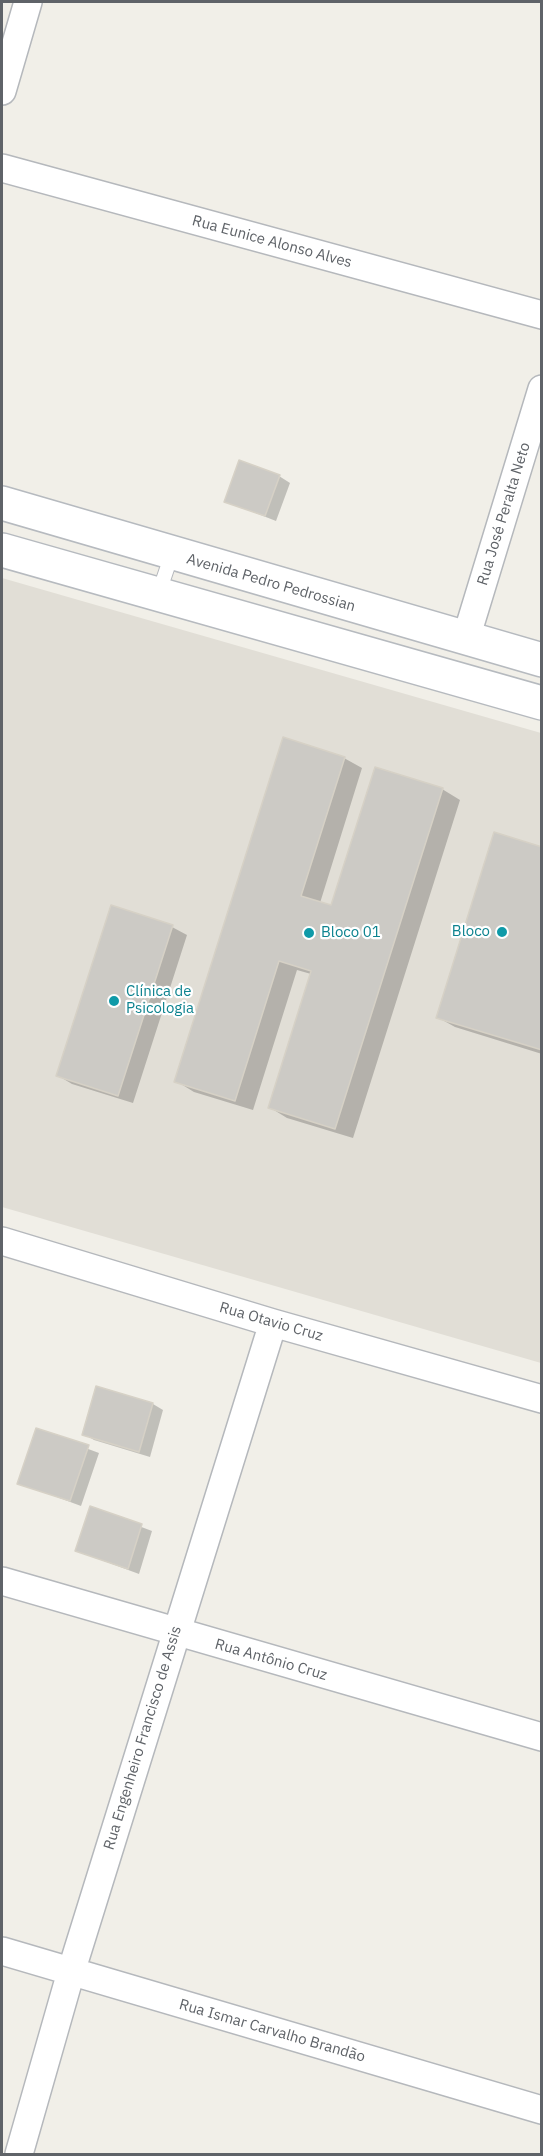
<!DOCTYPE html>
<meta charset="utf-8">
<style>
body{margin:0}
#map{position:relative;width:543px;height:2156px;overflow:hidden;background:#f1efe8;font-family:"IBM Plex Sans",sans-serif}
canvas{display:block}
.frame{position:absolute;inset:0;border:3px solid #5f6368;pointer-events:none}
</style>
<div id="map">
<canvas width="543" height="2156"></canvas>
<div class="frame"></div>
</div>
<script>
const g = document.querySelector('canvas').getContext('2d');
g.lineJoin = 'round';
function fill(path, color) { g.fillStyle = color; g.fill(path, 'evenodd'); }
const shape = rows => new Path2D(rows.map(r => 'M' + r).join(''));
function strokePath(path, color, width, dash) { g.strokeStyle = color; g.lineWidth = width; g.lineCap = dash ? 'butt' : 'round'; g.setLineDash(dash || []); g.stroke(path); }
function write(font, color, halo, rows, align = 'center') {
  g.font = font + ' "IBM Plex Sans",sans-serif'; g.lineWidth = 4.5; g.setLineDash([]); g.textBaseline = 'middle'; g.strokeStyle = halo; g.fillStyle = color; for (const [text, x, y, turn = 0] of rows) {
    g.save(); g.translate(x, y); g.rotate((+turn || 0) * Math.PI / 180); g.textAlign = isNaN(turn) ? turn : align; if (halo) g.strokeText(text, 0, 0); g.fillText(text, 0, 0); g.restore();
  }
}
fill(shape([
 [2,578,541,733,541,1363,2,1207]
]), '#e1ded6');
fill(shape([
 [279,476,290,483,276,521,225,501],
 [344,758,362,768,320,903,332,907,442,789,460,800,353,1138,287,1118,269,1107,311,974,297,970,253,1110,194,1092,176,1081],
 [542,848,542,1054,455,1027,437,1017],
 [112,907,172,927,187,935,133,1103,72,1084,57,1075],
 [97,1388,153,1404,163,1410,150,1457,94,1440,84,1434],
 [37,1430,99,1453,81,1506,19,1483],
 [91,1508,152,1531,139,1574,77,1551]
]), '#0003');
const building = shape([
 [239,460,280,475,265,516,224,502,239,460],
 [283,737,345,757,301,896,331,905,375,767,443,788,335,1129,268,1108,311,971,279,961,235,1101,174,1082,283,737],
 [494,832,542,847,542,1050,436,1018,494,832],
 [111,905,173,925,118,1096,56,1076,111,905],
 [96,1386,153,1403,139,1452,82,1435,96,1386],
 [36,1428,89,1445,70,1501,17,1484,36,1428],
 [90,1506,142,1524,128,1569,75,1551,90,1506]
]);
fill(building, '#cccac5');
strokePath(building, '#d6d1c6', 1.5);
const lane = shape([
 [158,595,172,554]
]);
const street = shape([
 [2,91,28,2],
 [2,168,542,315],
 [466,638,542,389],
 [2,1241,273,1323,542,1399],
 [2,1581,542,1737],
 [2,1951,542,2110],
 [19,2154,71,1972,273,1323]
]);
const secondary = shape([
 [2,503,542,660],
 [2,550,542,703]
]);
strokePath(lane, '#b5b8bc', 16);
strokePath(street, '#b5b8bc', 30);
strokePath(secondary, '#b6babf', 36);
strokePath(lane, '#fff', 14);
strokePath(street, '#fff', 27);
strokePath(secondary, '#fff', 33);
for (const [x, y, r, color] of [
 [502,932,6,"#0f9aa8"],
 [309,933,6,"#0f9aa8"],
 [114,1001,6,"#0f9aa8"]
]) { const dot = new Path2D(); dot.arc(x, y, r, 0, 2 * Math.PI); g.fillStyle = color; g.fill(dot); strokePath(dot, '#fff', 2); }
write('15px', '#5f6368', '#fff', [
 ["Rua Eunice Alonso Alves",272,242,15],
 ["Rua José Peralta Neto",504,514,-73],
 ["Avenida Pedro Pedrossian",271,583,16],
 ["Rua Otavio Cruz",271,1322,16],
 ["Rua Antônio Cruz",271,1660,16],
 ["Rua Engenheiro Francisco de Assis",143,1738,-73],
 ["Rua Ismar Carvalho Brandão",272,2031,16]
]);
write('15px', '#0d838f', '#fff', [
 ["Bloco",490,932,"right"],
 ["Bloco 01",321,933],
 ["Clínica de",126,992],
 ["Psicologia",126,1009]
], 'left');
</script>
